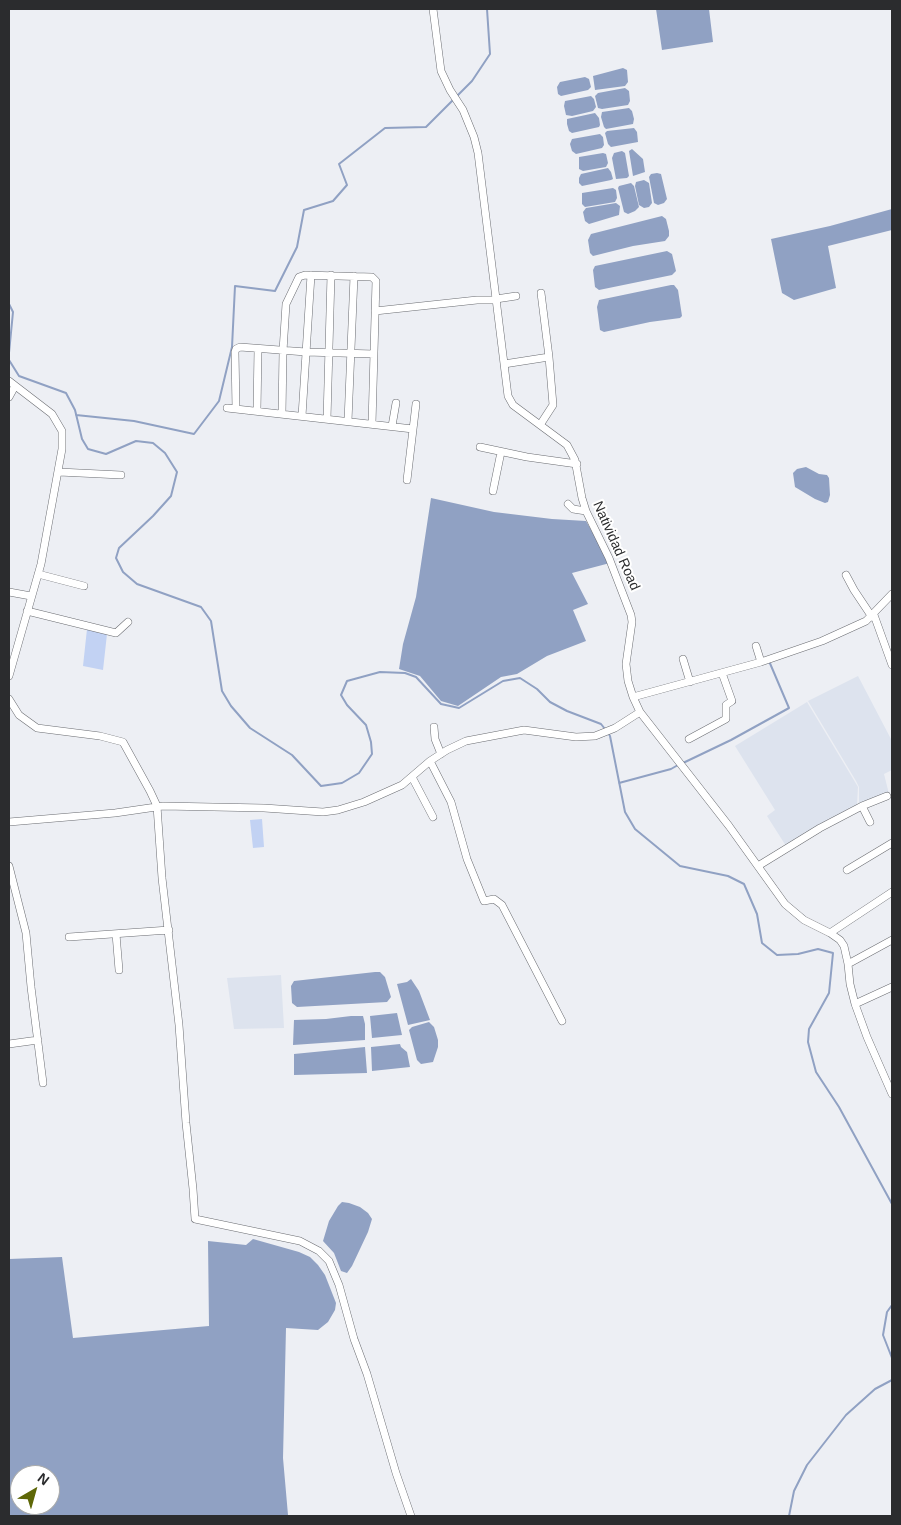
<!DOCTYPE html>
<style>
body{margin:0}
#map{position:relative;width:901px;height:1525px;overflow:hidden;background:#edeff4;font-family:Helvetica,sans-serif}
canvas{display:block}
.frame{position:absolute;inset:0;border:10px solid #2b2c2e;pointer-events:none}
.north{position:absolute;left:10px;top:1465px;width:50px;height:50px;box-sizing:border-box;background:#fff;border:1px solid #aaabab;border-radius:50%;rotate:38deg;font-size:14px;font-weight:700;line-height:20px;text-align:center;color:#2b2c2e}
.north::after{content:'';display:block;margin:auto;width:18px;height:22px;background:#5e6707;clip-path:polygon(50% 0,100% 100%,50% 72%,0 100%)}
</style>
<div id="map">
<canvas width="901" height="1525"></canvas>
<div class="frame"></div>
<div class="north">N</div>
</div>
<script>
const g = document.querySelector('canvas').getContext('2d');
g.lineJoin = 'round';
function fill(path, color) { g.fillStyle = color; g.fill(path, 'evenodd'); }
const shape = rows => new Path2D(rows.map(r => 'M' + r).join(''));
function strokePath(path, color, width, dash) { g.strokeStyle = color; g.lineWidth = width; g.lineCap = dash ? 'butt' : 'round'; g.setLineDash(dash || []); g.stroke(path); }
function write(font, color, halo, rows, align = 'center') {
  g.font = font + ' Helvetica,sans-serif'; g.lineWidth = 4; g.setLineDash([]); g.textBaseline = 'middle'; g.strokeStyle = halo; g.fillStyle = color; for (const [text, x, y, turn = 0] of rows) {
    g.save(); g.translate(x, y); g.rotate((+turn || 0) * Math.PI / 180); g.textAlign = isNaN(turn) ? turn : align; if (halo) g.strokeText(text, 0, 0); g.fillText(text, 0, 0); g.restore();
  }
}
fill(shape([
 [858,676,892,741,892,770,884,774,889,794,859,807,859,787,856,781,808,701],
 [807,702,858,787,857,804,786,846,767,816,775,810,735,746],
 [281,975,284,1028,234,1029,227,978]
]), '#dde3ee');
fill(shape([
 [87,629,107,634,103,670,83,666],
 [262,819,264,847,253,848,250,820]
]), '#c2d2f3');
fill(shape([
 [656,9,709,9,713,42,662,50],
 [623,68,627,70,628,82,625,86,595,90,593,76],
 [585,77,589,79,591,87,588,90,561,96,558,94,557,87,560,82],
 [625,88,629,91,630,101,628,105,602,109,598,108,595,96,598,93],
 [591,96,594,99,596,107,593,111,572,116,566,115,564,106,565,101],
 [629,108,632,111,634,119,633,124,606,129,604,127,601,117,602,112],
 [595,113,599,118,600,125,599,127,572,133,569,131,567,124,567,119],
 [634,128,637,132,638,142,611,147,608,144,605,133,607,131],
 [600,134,603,137,604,145,602,148,576,154,572,151,570,144,572,139],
 [632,149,643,159,645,172,633,176,629,151],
 [622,151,625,153,629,176,627,178,616,179,612,158,614,153],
 [603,153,606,154,608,163,606,167,583,171,579,169,579,157],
 [608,168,611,172,613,179,611,180,582,186,579,183,579,178,581,174],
 [657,173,661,174,667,199,664,203,658,205,654,203,649,177,651,174],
 [644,180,649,183,652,203,649,207,644,208,639,205,635,186,636,182],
 [631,183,634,186,639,207,635,211,628,214,624,212,618,188,619,186],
 [613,188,616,190,617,198,615,202,585,207,582,204,582,193],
 [616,203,620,206,619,215,589,224,585,221,583,212,586,208],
 [892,209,892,230,828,246,836,288,794,300,782,293,771,239,830,226],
 [662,216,666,219,669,231,669,236,665,241,633,246,593,256,590,253,588,240,591,234],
 [667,251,672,254,676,271,672,275,599,290,595,287,593,270,595,266],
 [671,285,674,285,678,290,682,316,680,318,650,322,604,332,600,330,597,307,599,300],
 [806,467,819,474,827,475,829,478,830,495,828,502,825,503,815,499,795,487,793,473,797,469],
 [431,498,494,512,552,519,586,521,610,563,572,573,588,604,573,610,586,641,547,656,517,674,501,677,458,706,441,701,420,676,399,669,403,644,416,597],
 [375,972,380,972,385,977,391,997,387,1002,297,1007,292,1003,291,986,294,981],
 [411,979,419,991,430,1020,408,1025,397,984,407,982],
 [397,1013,402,1035,372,1038,370,1016],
 [351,1016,363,1016,365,1024,365,1040,293,1045,294,1020,326,1019],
 [429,1022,434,1027,438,1040,438,1047,433,1062,421,1064,417,1060,409,1030,412,1027],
 [400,1044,401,1047,407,1052,410,1067,372,1071,371,1047],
 [365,1047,367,1073,294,1075,294,1054],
 [342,1202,349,1203,360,1207,368,1213,372,1219,368,1232,352,1266,347,1273,341,1271,334,1253,323,1241,329,1221,338,1206],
 [253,1239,299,1252,310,1257,318,1265,325,1275,336,1303,335,1310,328,1322,318,1330,286,1328,283,1458,288,1515,291,1516,9,1516,9,1259,62,1257,73,1338,209,1326,208,1241,246,1245],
 [20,1475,50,1475,50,1505,20,1505]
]), '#90a1c3');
strokePath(shape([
 [9,304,13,312,9,353],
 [9,360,19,376,66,393,75,410,82,439,88,449,106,454,136,441,153,443,165,453,177,472,171,496,153,516,119,548,116,558,123,572,137,584,201,607,211,621,222,691,231,706,250,728,292,755,321,786,342,783,359,773,372,754,371,742,366,725,347,705,341,695,347,681,380,672,405,673,416,677,441,704,459,708,503,681,520,678,537,689,550,702,567,711,601,724,605,729],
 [76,415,134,421,194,434,219,401,232,347,235,286,275,291,297,247,304,210,333,201,347,185,339,164,385,128,426,127,472,81,490,54,487,9],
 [608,733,610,736,625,812,635,829,680,866,728,876,744,884,757,914,762,943,777,955,798,954,818,949,833,953,829,993,809,1029,808,1042,816,1072,839,1107,892,1204],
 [683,763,731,740,789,708,769,661],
 [619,783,671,769,678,765],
 [892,1305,887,1312,883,1335,892,1358],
 [789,1516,794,1491,807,1465,846,1415,875,1389,892,1380]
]), '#90a1c3', 2);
const minor = shape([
 [433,9,441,71,450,90,463,110,474,137,478,153,508,396,513,405,567,445,575,460,582,498,586,511,609,558,631,615,632,622,626,664,628,681,633,697,640,712,729,826,785,904,804,920,830,933,840,940,844,946,848,964,850,984,855,1004,867,1037,892,1094],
 [496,299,516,296],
 [375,311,477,300,496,300],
 [504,364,549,357,541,293],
 [9,381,52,414,62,431,62,449,41,564,9,676],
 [9,397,15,386],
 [227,408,413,429],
 [236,409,235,352,236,349,240,347,306,352,374,354],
 [257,411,258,349],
 [282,414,283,351,286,304,299,277,305,275,372,277,376,281,372,424],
 [302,416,311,275],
 [327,419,331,275],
 [348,421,354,276],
 [540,425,553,405,549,357],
 [392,426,396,403],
 [480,447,527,457,577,464],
 [59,472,121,475],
 [407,480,416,404],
 [493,491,501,452],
 [568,504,573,509,586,511],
 [38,574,84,586],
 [846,575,854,590,872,617],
 [9,592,31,596],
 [27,611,116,633,128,622],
 [874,615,892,665],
 [756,646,761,662],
 [683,659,690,682],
 [633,697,761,662,822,641,866,621,892,594],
 [9,699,19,715,37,728,100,736,123,742,150,791,157,806,162,878,179,1025,186,1123,193,1189,195,1219,300,1241,319,1251,329,1261,339,1285,354,1339,367,1374,396,1473,411,1516],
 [434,727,435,739,441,754],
 [689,739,726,719,726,705,732,701,722,673],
 [430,761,451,802,467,859,484,901,494,899,502,905,562,1021],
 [412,777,433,817],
 [862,806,870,822],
 [9,822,115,813,163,806,264,808,323,812,338,810,364,802,402,785,430,761,447,750,466,741,524,730,576,737,595,736,615,728,640,712],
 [9,866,26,933,31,987,43,1083],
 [758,866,820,828,862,806,887,796],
 [847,870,892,843],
 [830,933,892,892],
 [116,934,119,970],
 [69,937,169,930],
 [848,964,892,940],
 [855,1004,892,987],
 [9,1044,38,1040]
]);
strokePath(minor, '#6a6c71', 8);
strokePath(minor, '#fff', 7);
write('14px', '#2b2c2e', '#fff', [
 ["Natividad Road",616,546,66]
]);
</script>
